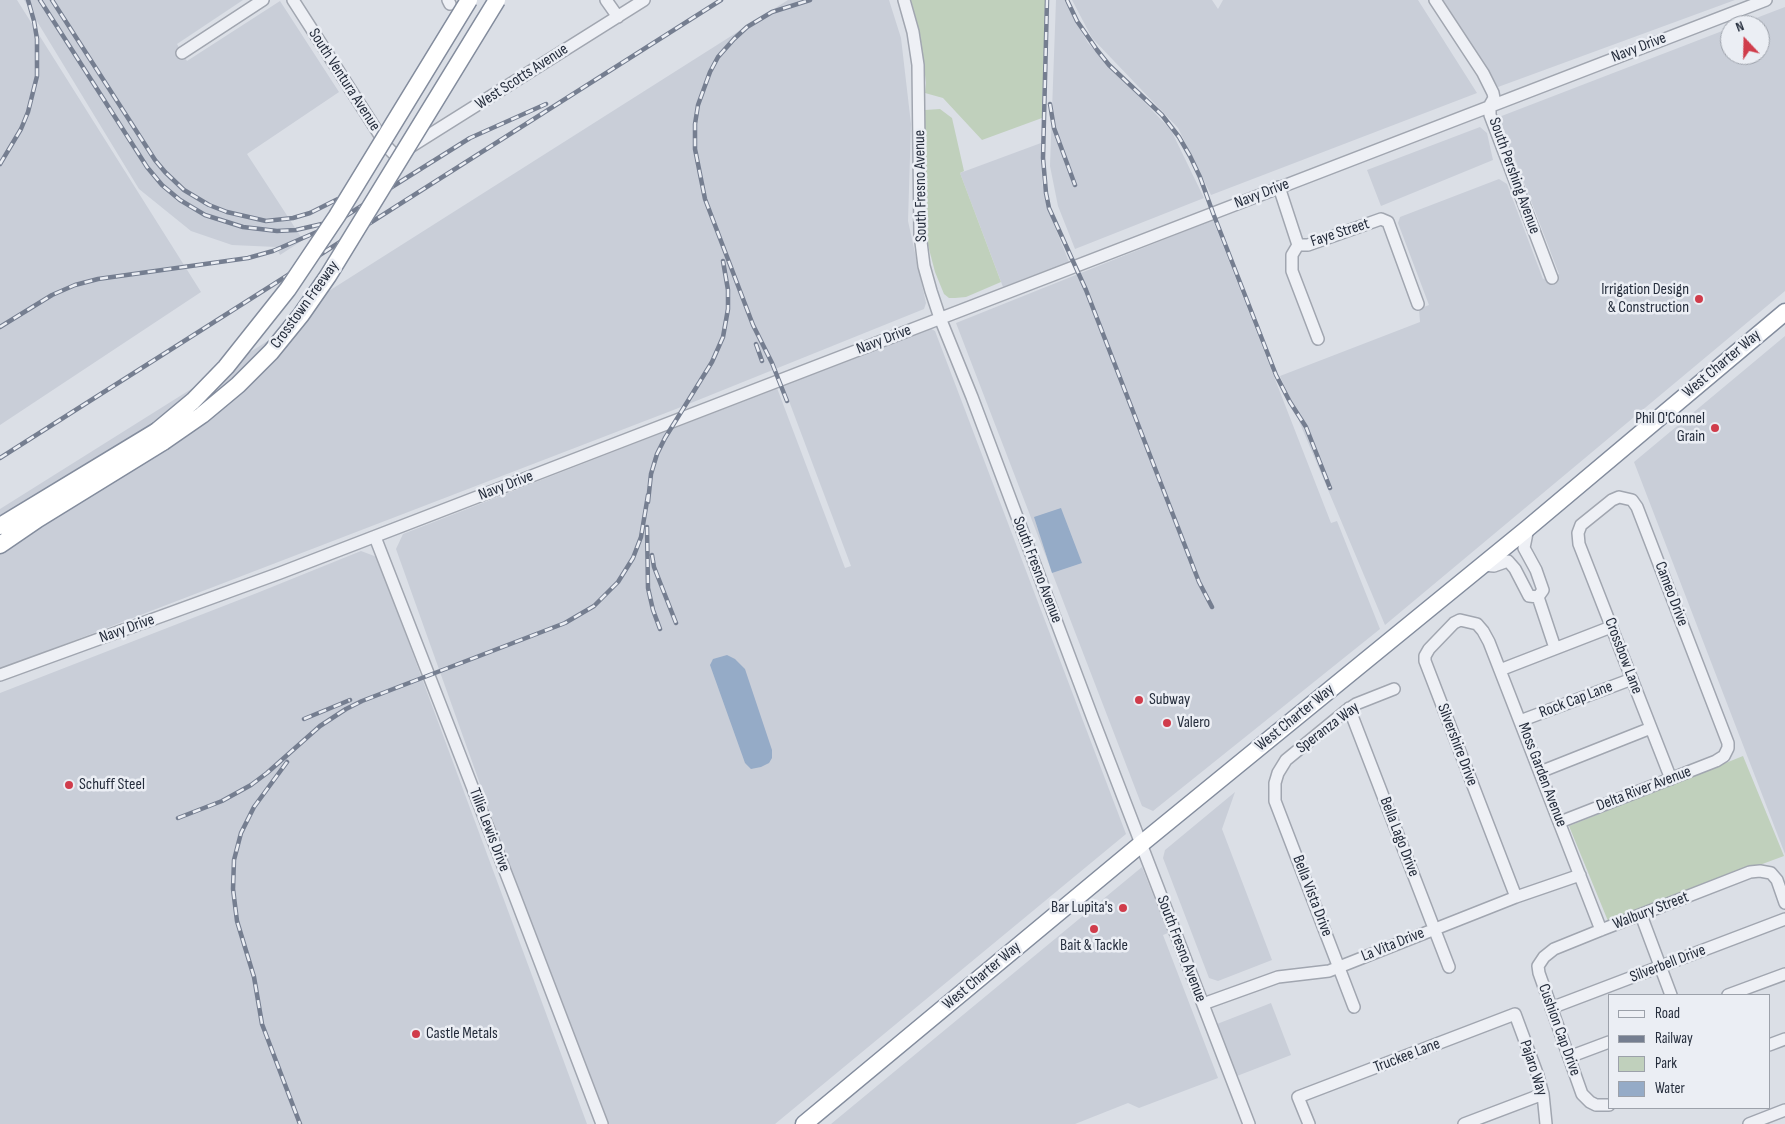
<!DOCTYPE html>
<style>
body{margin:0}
#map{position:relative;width:1785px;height:1124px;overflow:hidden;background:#dbdfe6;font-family:"Sofia Sans Condensed",sans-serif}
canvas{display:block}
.legend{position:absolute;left:1608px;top:994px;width:162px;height:115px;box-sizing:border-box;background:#ebeef4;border:1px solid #9ca1aa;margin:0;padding:6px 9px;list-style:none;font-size:15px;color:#252d3c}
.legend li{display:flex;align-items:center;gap:10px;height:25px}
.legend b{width:25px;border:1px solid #9ca1aa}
.north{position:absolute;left:1720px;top:15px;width:50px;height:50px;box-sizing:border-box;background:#ebeef4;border:1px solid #9ca1aa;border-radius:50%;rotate:339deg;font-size:14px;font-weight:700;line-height:20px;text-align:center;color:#252d3c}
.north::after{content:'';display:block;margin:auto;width:18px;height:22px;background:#d03c4b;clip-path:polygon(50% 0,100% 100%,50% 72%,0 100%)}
</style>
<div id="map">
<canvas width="1785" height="1124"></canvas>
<ul class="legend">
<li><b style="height:6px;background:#eef0f5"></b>Road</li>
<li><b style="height:6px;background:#757e90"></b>Railway</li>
<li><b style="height:14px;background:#c0d0bc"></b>Park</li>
<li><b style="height:14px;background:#95abc7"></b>Water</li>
</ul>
<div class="north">N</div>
</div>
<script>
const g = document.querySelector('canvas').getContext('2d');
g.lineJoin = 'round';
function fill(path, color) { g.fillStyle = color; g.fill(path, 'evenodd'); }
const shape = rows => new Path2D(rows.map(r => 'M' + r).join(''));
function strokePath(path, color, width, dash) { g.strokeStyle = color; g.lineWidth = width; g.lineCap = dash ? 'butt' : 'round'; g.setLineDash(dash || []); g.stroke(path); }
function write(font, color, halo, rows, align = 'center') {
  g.font = font + ' "Sofia Sans Condensed",sans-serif'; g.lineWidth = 5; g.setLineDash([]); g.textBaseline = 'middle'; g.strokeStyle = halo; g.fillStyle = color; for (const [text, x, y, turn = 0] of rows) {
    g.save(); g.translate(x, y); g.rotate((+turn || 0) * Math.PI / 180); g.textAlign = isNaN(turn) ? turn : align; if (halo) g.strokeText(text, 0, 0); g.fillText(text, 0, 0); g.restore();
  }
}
fill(shape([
 [0,0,17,0,201,292,0,425],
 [24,0,243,0,177,44,187,61,280,1,339,92,247,154,303,240,280,255,276,247,232,245,191,231,139,189],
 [788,0,889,0,901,38,911,124,908,221,926,303,924,309,676,409,0,669,0,509,306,317,302,308],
 [1056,0,1064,0,1088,43,1171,130,1204,198,1075,249,1058,206,1050,166],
 [1072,0,1212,0,1218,9,1223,0,1418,0,1477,93,1211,195,1178,128,1092,38],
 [1442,0,1735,0,1498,87],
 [1785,7,1785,291,1385,625,1280,376,1420,322,1419,309,1429,305,1398,223,1400,217,1499,179,1507,184,1543,279,1559,274,1499,117,1730,28,1730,55,1760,55,1760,25,1738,25],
 [1480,127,1487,133,1493,160,1381,206,1367,170],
 [1041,143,1042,182,1047,207,1069,262,1003,287,960,173],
 [1213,220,1331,523,1337,521,1380,629,1153,811,1142,806,956,323],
 [930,328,935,331,1126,834,775,1124,604,1124,592,1097,396,549,403,534,777,388,845,568,851,566,783,385],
 [1785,336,1785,854,1634,462],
 [361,551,377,557,587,1124,0,1124,0,693,257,593],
 [1235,792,1222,829,1272,960,1218,981,1209,978,1163,858,1165,850],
 [1142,867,1168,933,1163,935,1218,1078,1139,1108,1128,1103,1075,1124,831,1124],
 [1271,1003,1291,1055,1237,1076,1217,1024]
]), '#c9ced8');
fill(shape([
 [911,0,1045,0,1042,118,982,140,943,98,925,93,926,83,920,34],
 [940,109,952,118,964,171,960,173,1001,282,966,297,955,298,949,298,944,294,935,272,928,245,925,216,925,110],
 [1743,756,1784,856,1608,921,1569,826]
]), '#c0d0bc');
fill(shape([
 [1061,508,1082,563,1052,573,1034,517],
 [727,655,735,659,745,669,772,750,772,758,769,763,761,767,751,769,745,763,710,665,713,659]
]), '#95abc7');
const minor = shape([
 [293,0,388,148,394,154,399,154,644,0],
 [448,0,450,4],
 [606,0,618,17],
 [904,0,913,32,918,65,920,234,924,266,931,291,940,318,972,397,1093,719,1249,1124],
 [1435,0,1483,73,1493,93,1494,98,1490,105,1490,115,1552,278],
 [182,53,263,0],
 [1279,187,1298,245],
 [1298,245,1308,245,1381,219,1388,222,1418,304],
 [1298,245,1292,255,1292,271,1318,339],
 [1528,528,1524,548,1536,570,1543,590,1538,597],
 [375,537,514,894,602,1124],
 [1482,565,1494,566,1508,561,1515,569,1529,596,1538,597],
 [1538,597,1555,648],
 [1500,670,1611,627],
 [0,675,280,573,1766,0],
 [1349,708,1449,967],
 [1520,721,1632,679],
 [1540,772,1651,728],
 [1560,822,1716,761,1724,756,1728,748,1728,743,1637,507,1632,500,1619,497,1612,500,1581,525,1578,533,1579,544,1671,779],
 [1516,897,1425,661,1425,656,1429,649,1454,623,1460,620,1477,624,1483,631,1489,642,1601,930],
 [1641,915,1671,995],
 [1728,995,1785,974],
 [1203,1004,1278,977,1329,971,1516,897,1580,875],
 [1354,1007,1275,801,1275,783,1278,773,1286,760,1347,710,1356,704,1394,689],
 [1551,1008,1785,919],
 [1769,1045,1785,1039],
 [1569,1057,1609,1042],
 [1609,1105,1596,1105,1590,1102,1582,1094,1539,973,1538,966,1544,957,1554,949,1601,930,1750,872,1760,871,1771,873,1777,880,1785,903],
 [1309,1124,1298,1097,1515,1014,1538,1076,1543,1094,1546,1124],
 [1464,1124,1543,1094],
 [1749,1124,1785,1110]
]);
const highway = shape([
 [0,526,157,431],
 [0,545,38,519,163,442],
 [804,1124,1141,844,1528,528,1785,312]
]);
strokePath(minor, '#a1a6b0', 14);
strokePath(highway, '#838c9d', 19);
strokePath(minor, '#eef0f5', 11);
strokePath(highway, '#fff', 16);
const rail = shape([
 [40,0,147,167,162,185,180,200,205,215,243,227,277,231,296,230,322,224],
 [52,0,155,160,165,172,184,190,209,205,227,212,266,221,293,218,310,213,338,199],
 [1047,0,1043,158,1046,193,1049,208,1086,290,1199,582,1212,607],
 [1067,0,1077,21,1097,50,1109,65,1162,115,1179,137,1190,156,1200,177,1213,213,1276,375,1290,402,1306,427,1330,488],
 [1050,104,1054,128,1075,185],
 [0,164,21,129,28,112,37,76,37,39,34,21,28,0],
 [0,327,52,295,75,285,98,279,248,258,273,251,319,231,336,222,470,138,546,104],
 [756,344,762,361],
 [787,401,772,363,753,325,705,199,695,149,695,124,698,105,710,72,718,57,734,39,747,27,772,12,810,0],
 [0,458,721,0],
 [648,502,651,474,657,454,665,438,712,362,723,337,728,309,728,290,723,261],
 [647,527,648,588,653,610,660,629],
 [652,555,654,567,676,623],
 [304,719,350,700],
 [287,762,254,807,241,833,234,860,233,889,237,921,254,977,262,1024,300,1124],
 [178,818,222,801,251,785,267,773,320,726,346,709,362,701,565,623,594,606,618,582,633,558,641,537,648,495]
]);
strokePath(rail, '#757e90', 4.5);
strokePath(rail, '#ebeef4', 2.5, [8]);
const highwayBridge = shape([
 [157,431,193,401,226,367,288,289,337,216,469,0],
 [163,442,202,415,238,385,271,352,301,315,328,276,497,0]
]);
strokePath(highwayBridge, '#838c9d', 19, []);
strokePath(highwayBridge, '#fff', 16);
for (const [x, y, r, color] of [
 [1699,299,5,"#d03c4b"],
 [1715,428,5,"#d03c4b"],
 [1139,700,5,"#d03c4b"],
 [1167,723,5,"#d03c4b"],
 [69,785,5,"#d03c4b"],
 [1123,908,5,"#d03c4b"],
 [1094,929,5,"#d03c4b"],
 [416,1034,5,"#d03c4b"]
]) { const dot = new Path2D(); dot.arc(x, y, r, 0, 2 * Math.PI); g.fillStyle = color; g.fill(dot); strokePath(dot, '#ebeef4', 2); }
write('16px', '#252d3c', '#ebeef4', [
 ["Navy Drive",1639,48,-21],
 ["West Scotts Avenue",522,77,-33],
 ["South Ventura Avenue",344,80,57],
 ["South Pershing Avenue",1514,176,70],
 ["South Fresno Avenue",921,186,-91],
 ["Navy Drive",1262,194,-21],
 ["Faye Street",1340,233,-18],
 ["Crosstown Freeway",305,305,-54],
 ["Navy Drive",884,340,-21],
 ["West Charter Way",1722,364,-40],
 ["Navy Drive",506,486,-21],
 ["South Fresno Avenue",1037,570,69],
 ["Cameo Drive",1671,594,69],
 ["Navy Drive",127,629,-20],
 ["Crossbow Lane",1623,656,69],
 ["Rock Cap Lane",1576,700,-21],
 ["West Charter Way",1295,718,-39],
 ["Speranza Way",1328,728,-37],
 ["Silvershire Drive",1457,745,69],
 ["Moss Garden Avenue",1542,775,69],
 ["Delta River Avenue",1644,789,-21],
 ["Tillie Lewis Drive",489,830,69],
 ["Bella Lago Drive",1399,837,69],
 ["Bella Vista Drive",1312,896,69],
 ["Walbury Street",1651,911,-21],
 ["La Vita Drive",1393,945,-22],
 ["South Fresno Avenue",1181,949,69],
 ["Silverbell Drive",1668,964,-21],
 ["West Charter Way",982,976,-40],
 ["Cushion Cap Drive",1559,1030,70],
 ["Truckee Lane",1407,1056,-21],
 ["Pajaro Way",1533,1068,72]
]);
write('16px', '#252d3c', '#ebeef4', [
 ["Irrigation Design",1689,290,"right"],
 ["& Construction",1689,308,"right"],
 ["Phil O'Connel",1705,419,"right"],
 ["Grain",1705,437,"right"],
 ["Subway",1149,700],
 ["Valero",1177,723],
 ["Schuff Steel",79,785],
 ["Bar Lupita's",1113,908,"right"],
 ["Bait & Tackle",1094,946,"center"],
 ["Castle Metals",426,1034]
], 'left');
</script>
